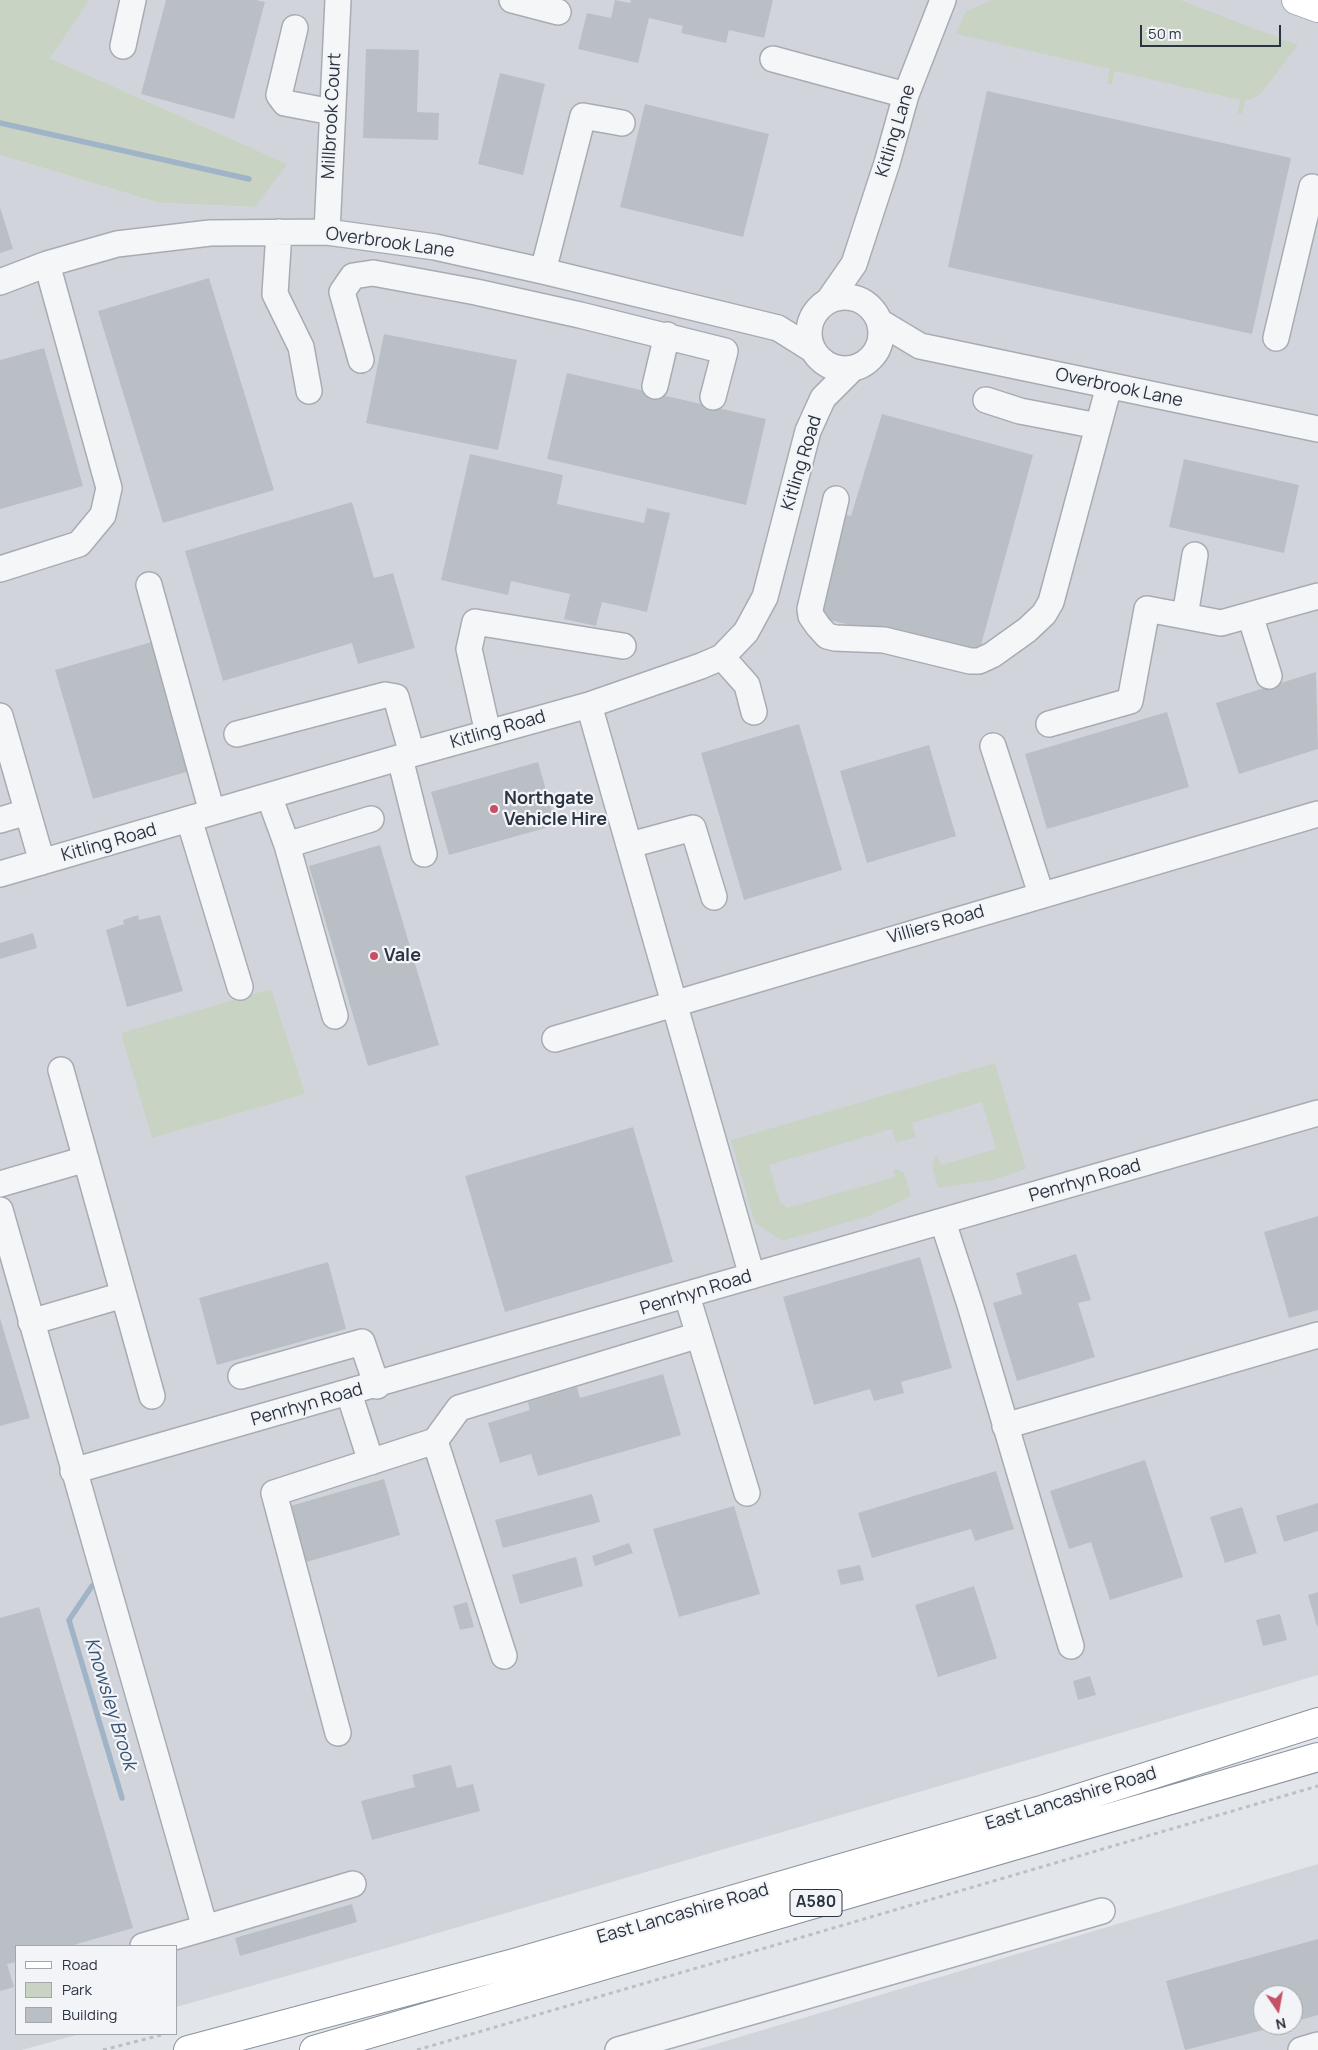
<!DOCTYPE html>
<style>
body{margin:0}
#map{position:relative;width:1318px;height:2050px;overflow:hidden;background:#e2e5ea;font-family:Manrope,sans-serif}
canvas{display:block}
.legend{position:absolute;left:15px;top:1945px;width:162px;height:90px;box-sizing:border-box;background:#f2f4f7;border:1px solid #a2a7ae;margin:0;padding:6px 9px;list-style:none;font-size:15px;color:#2b3441}
.legend li{display:flex;align-items:center;gap:10px;height:25px}
.legend b{width:25px;border:1px solid #a2a7ae}
.north{position:absolute;left:1253px;top:1985px;width:50px;height:50px;box-sizing:border-box;background:#f2f4f7;border:1px solid #a2a7ae;border-radius:50%;rotate:168deg;font-size:14px;font-weight:700;line-height:20px;text-align:center;color:#2b3441}
.north::after{content:'';display:block;margin:auto;width:18px;height:22px;background:#c65064;clip-path:polygon(50% 0,100% 100%,50% 72%,0 100%)}
.scale{position:absolute;left:1140px;top:25px;width:141px;height:22px;box-sizing:border-box;border:2px solid #2b3441;border-top:0;padding-left:6px;font-size:15px;line-height:18px;white-space:nowrap;color:#2b3441;-webkit-text-stroke:4px #f2f4f7;paint-order:stroke}
</style>
<div id="map">
<canvas width="1318" height="2050"></canvas>
<ul class="legend">
<li><b style="height:6px;background:#fff"></b>Road</li>
<li><b style="height:14px;background:#c8d3c4"></b>Park</li>
<li><b style="height:14px;background:#babfc6"></b>Building</li>
</ul>
<div class="north">N</div>
<div class="scale">50 m</div>
</div>
<script>
const g = document.querySelector('canvas').getContext('2d');
g.lineJoin = 'round';
function fill(path, color) { g.fillStyle = color; g.fill(path, 'evenodd'); }
const shape = rows => new Path2D(rows.map(r => 'M' + r).join(''));
function strokePath(path, color, width, dash) { g.strokeStyle = color; g.lineWidth = width; g.lineCap = dash ? 'butt' : 'round'; g.setLineDash(dash || []); g.stroke(path); }
function write(font, color, halo, rows, align = 'center') {
  g.font = font + ' Manrope,sans-serif'; g.lineWidth = 4.5; g.setLineDash([]); g.textBaseline = 'middle'; g.strokeStyle = halo; g.fillStyle = color; for (const [text, x, y, turn = 0] of rows) {
    g.save(); g.translate(x, y); g.rotate((+turn || 0) * Math.PI / 180); g.textAlign = isNaN(turn) ? turn : align; if (halo) g.strokeText(text, 0, 0); g.fillText(text, 0, 0); g.restore();
  }
}
fill(shape([
 [84,0,1318,0,1318,1675,390,1947,176,2007,176,1946,16,1946,16,2034,80,2034,22,2050,0,2050,0,155,159,203,254,207,286,164,50,58],
 [1318,1864,1318,2050,696,2050],
 [1263,1995,1293,1995,1293,2025,1263,2025]
]), '#d1d5db');
fill(shape([
 [0,0,89,0,50,58,287,164,255,207,159,203,0,155],
 [992,0,1180,0,1298,45,1263,91,1256,97,1245,101,1242,114,1237,113,1240,100,1115,71,1112,84,1107,83,1110,69,956,34,966,11],
 [271,989,305,1094,152,1138,121,1033],
 [995,1063,1026,1169,993,1180,938,1188,932,1165,935,1157,938,1157,941,1165,996,1149,982,1102,912,1123,916,1137,896,1143,892,1129,769,1165,780,1202,787,1208,895,1177,893,1170,896,1169,904,1173,911,1196,869,1216,782,1241,755,1223,731,1140]
]), '#c8d3c4');
strokePath(shape([
 [0,123,249,179],
 [92,1586,69,1620,122,1798]
]), '#a0b4c7', 5.5);
fill(shape([
 [166,0,256,0,265,2,234,119,141,94],
 [615,0,630,3,631,0,773,0,764,38,729,30,726,43,681,33,683,26,649,18,638,63,578,49,587,13,611,18],
 [366,49,419,50,417,112,439,113,438,140,363,138],
 [500,73,545,84,523,175,478,164],
 [987,91,1291,158,1252,334,948,267],
 [645,104,769,134,743,237,620,207],
 [0,207,13,249,0,253],
 [209,278,274,490,163,523,98,311],
 [384,334,517,360,498,450,366,423],
 [44,348,83,486,0,509,0,360],
 [567,373,766,419,746,505,547,459],
 [882,414,1033,455,978,656,813,616,838,513,851,516],
 [470,454,563,475,557,504,644,523,647,508,670,513,647,612,602,602,596,626,564,619,570,594,511,581,508,595,441,580],
 [1184,459,1299,485,1284,553,1169,527],
 [352,502,374,578,393,573,415,648,358,664,352,643,223,681,185,551],
 [155,641,193,770,93,799,55,670],
 [1316,672,1318,749,1239,774,1216,703],
 [1167,712,1189,787,1047,829,1025,754],
 [799,724,842,870,744,900,701,753],
 [929,745,956,836,867,863,840,771],
 [538,762,556,825,449,855,431,792],
 [380,845,439,1045,368,1066,309,866],
 [138,915,139,920,160,915,183,991,127,1007,106,930,124,924,123,920],
 [33,933,37,948,0,959,0,943],
 [633,1127,673,1262,505,1312,465,1176],
 [1318,1216,1318,1310,1289,1318,1264,1232],
 [1076,1254,1091,1300,1078,1303,1095,1357,1017,1381,993,1303,1022,1294,1016,1273],
 [920,1257,952,1368,901,1382,904,1393,874,1401,870,1389,814,1405,783,1297],
 [328,1262,346,1329,217,1365,199,1298],
 [0,1318,30,1418,0,1426],
 [663,1374,681,1435,538,1476,531,1454,500,1463,488,1423,530,1410,528,1402,577,1387,580,1398],
 [1145,1460,1183,1577,1110,1600,1091,1542,1069,1549,1050,1491],
 [996,1471,1014,1529,975,1541,971,1529,872,1558,858,1513],
 [384,1479,400,1535,303,1563,287,1507],
 [592,1494,600,1522,503,1548,495,1520],
 [1318,1503,1318,1531,1284,1542,1276,1516],
 [734,1506,760,1594,679,1617,653,1529],
 [1242,1507,1257,1553,1225,1563,1210,1517],
 [629,1543,633,1553,595,1566,592,1556],
 [576,1557,583,1586,520,1604,512,1575],
 [860,1565,864,1580,841,1585,837,1570],
 [974,1586,997,1658,938,1677,915,1605],
 [1318,1592,1318,1626,1317,1626,1308,1595],
 [467,1602,474,1627,460,1630,453,1606],
 [39,1607,133,1928,70,1946,16,1946,16,1962,7,1964,14,1987,0,1991,0,1618],
 [1280,1614,1287,1640,1263,1646,1256,1620],
 [1090,1676,1096,1695,1078,1700,1073,1681],
 [451,1765,457,1788,473,1784,480,1811,372,1840,361,1801,415,1787,412,1775],
 [352,1904,357,1922,240,1956,235,1938],
 [1318,1939,1318,2015,1293,2022,1293,1995,1263,1995,1263,2025,1279,2026,1185,2050,1166,1981]
]), '#babfc6');
const minor = shape([
 [512,0,558,12],
 [295,28,279,95,285,103,332,112],
 [123,46,133,0],
 [773,59,906,95],
 [279,232,275,294,301,347,309,391],
 [327,232,338,0],
 [543,271,583,116,622,123],
 [0,282,47,264,117,244,210,233,327,232,435,247,543,271,778,328,813,350],
 '809 333a36 36 0 1 1 72 0a36 36 0 1 1-72 0Z',
 [829,300,854,264,887,163,906,95,943,0],
 [880,322,920,346,1318,429],
 [1276,338,1312,187,1318,189],
 [361,360,342,292,353,276,373,273,476,292,580,315,725,351,713,397],
 [655,386,667,335],
 [986,400,1020,411,1098,426],
 [836,499,810,609,811,616,818,626,827,636,835,638,884,640,970,661,979,661,992,655,1027,630,1044,614,1051,602,1109,386],
 [0,569,79,544,103,515,109,488,47,264],
 [149,585,212,812],
 [1250,615,1269,676],
 [1185,616,1195,555],
 [722,657,747,685,754,712],
 [589,705,752,1276],
 [0,716,42,862],
 [1049,724,1130,701,1147,609,1221,623,1318,596],
 [488,733,469,649,475,622,623,646],
 [237,734,385,695,396,697,412,754],
 [993,746,1041,894],
 [400,758,424,854],
 [269,796,287,845,335,1016],
 [189,819,240,987],
 [0,820,27,812],
 [287,845,371,819],
 [630,845,693,828,714,897],
 [0,874,412,754,589,705,701,666,722,657,746,632,765,597,808,431,823,398,853,368],
 [555,1039,1318,814],
 [61,1070,152,1396],
 [0,1184,86,1159],
 [0,1210,205,1928,143,1946],
 [943,1222,970,1305,1071,1646],
 [687,1296,747,1493],
 [31,1322,123,1295],
 [241,1376,362,1342,377,1386],
 [349,1393,371,1462],
 [1005,1426,1318,1335],
 [435,1441,504,1656],
 [73,1471,1318,1113],
 [338,1733,274,1493,435,1441,459,1408,699,1335],
 [205,1928,353,1884],
 [618,2050,1102,1911],
 [1301,2050,1318,2045]
]);
const major = shape([
 [1296,0,1318,8]
]);
const highway = shape([
 [188,2050,514,1963,1038,1811,1318,1722],
 [314,2050,1318,1757]
]);
strokePath(minor, '#a7acb4', 28);
strokePath(major, '#a2aab5', 30);
strokePath(highway, '#8b939f', 30);
strokePath(shape([
 [103,2050,165,2034],
 [417,2050,1318,1786]
]), '#bcc0c5', 3, [4, 4]);
strokePath(minor, '#f5f6f8', 25);
strokePath(major, '#fff', 28);
strokePath(highway, '#fff', 28);
for (const [x, y, r, color] of [
 [494,809,5,"#c65064"],
 [374,956,5,"#c65064"]
]) { const dot = new Path2D(); dot.arc(x, y, r, 0, 2 * Math.PI); g.fillStyle = color; g.fill(dot); strokePath(dot, '#f2f4f7', 2); }
for (const [x, y, w] of [
 [816,1903,52]
]) { const box = new Path2D(); box.roundRect(x - w / 2, y - 13.5, w, 27, 4); g.fillStyle = '#f2f4f7'; g.fill(box); strokePath(box, '#2b3441', 1); }
write('bold 16px', '#2b3441', null, [
 ["A580",816,1903]
]);
write('18px', '#2b3441', '#f2f4f7', [
 ["Millbrook Court",332,116,-87],
 ["Kitling Lane",896,131,-73],
 ["Overbrook Lane",390,243,8],
 ["Overbrook Lane",1119,388,12],
 ["Kitling Road",802,463,-73],
 ["Kitling Road",498,730,-16],
 ["Kitling Road",109,843,-16],
 ["Villiers Road",936,925,-16],
 ["Penrhyn Road",1085,1181,-16],
 ["Penrhyn Road",696,1293,-17],
 ["Penrhyn Road",307,1405,-16],
 ["East Lancashire Road",1071,1799,-17],
 ["East Lancashire Road",683,1914,-16]
]);
write('bold 18px', '#2b3441', '#f2f4f7', [
 ["Northgate",504,799],
 ["Vehicle Hire",504,820],
 ["Vale",384,956]
], 'left');
write('italic 19px', '#385372', '#f2f4f7', [
 ["Knowsley Brook",110,1704,73]
]);
</script>
